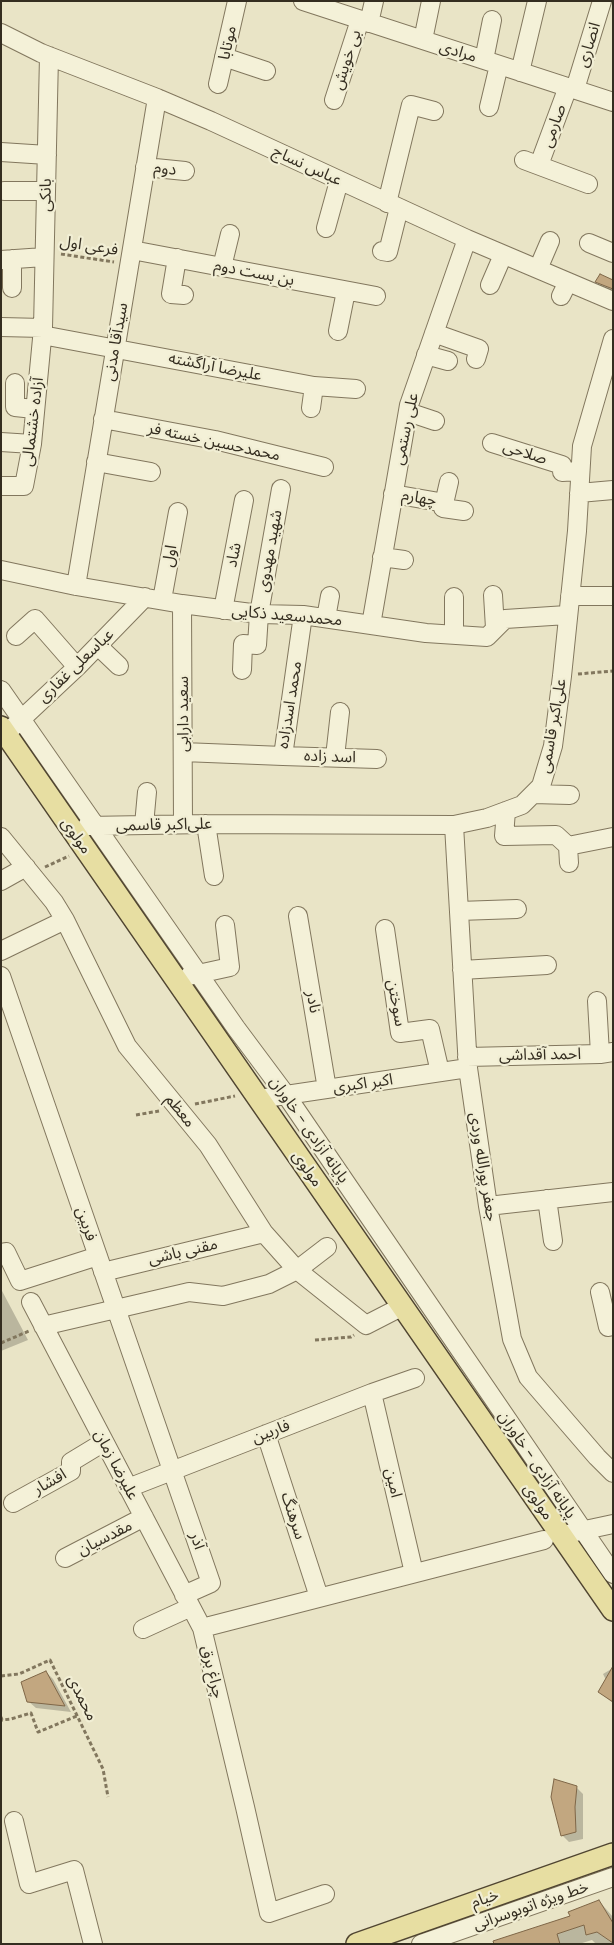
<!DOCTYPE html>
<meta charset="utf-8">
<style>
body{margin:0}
#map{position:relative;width:614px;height:1945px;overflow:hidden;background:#e9e4c6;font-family:Merriweather,serif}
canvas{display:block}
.frame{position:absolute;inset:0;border:2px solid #342d20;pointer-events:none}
</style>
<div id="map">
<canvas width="614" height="1945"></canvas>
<div class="frame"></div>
</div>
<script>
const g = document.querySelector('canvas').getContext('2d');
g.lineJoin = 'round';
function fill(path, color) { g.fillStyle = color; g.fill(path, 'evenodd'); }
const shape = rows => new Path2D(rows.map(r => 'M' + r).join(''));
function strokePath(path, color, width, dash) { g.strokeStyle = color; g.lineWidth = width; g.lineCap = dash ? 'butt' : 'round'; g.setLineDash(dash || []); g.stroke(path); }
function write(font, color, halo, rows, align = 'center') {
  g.font = font + ' Merriweather,"Noto Sans Arabic",serif'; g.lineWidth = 4.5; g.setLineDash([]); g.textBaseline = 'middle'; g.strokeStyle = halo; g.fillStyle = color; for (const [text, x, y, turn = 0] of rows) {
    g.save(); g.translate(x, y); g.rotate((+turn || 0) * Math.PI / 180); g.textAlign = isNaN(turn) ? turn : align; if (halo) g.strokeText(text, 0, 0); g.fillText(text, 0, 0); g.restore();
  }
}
fill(shape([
 [597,282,613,282,613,293,604,289],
 [1,1289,28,1340,1,1351],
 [613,1668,613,1703,599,1692,606,1680,603,1674],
 [46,1672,53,1679,71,1712,36,1708,28,1701],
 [576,1787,583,1794,583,1839,569,1842,562,1835],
 [599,1901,613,1917,613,1944,596,1944,592,1940,579,1944,497,1944,571,1917]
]), '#0003');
const building = shape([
 [600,274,613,280,613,289,595,282,600,274],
 [613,1666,613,1702,598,1692,613,1666],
 [46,1671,65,1706,27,1702,21,1682,46,1671],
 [554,1779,577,1786,575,1807,576,1832,561,1836,551,1797,554,1779],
 [599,1900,613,1923,613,1943,597,1932,586,1935,584,1925,557,1934,560,1944,494,1944,493,1941,570,1916,568,1912,599,1900]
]);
fill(building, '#c2a780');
strokePath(building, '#7e6647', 1);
const minor = shape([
 [303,1,613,102],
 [369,23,374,1],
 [1,33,41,53,157,98,211,121,467,239,613,301],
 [423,40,431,1],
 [224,57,266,71],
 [484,60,492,20],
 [520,72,537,1],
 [218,84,237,1],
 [575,89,602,1],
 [334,100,360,20],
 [489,107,499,65],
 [1,152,47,155],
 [524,160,588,184],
 [539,165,568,87],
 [145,167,185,171],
 [4,191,46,191],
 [387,203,411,105,434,111],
 [326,228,339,181],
 [589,243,613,253],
 [132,250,376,296],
 [382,251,388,252,399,208],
 [177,258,171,294,184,295],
 [12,259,12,288],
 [1,260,44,257],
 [222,267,230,234],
 [538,269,550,241],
 [490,285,503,255],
 [561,296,568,282],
 [1,327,43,328],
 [338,331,346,291],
 [434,333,479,349,476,359],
 [42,335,314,386],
 [426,355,448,361],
 [15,383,15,407,34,409],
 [311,408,314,386,356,389],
 [408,412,435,421],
 [103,419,215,440,324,467],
 [1,442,32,444],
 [492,443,562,465,562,472,580,471],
 [96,462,151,472],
 [449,482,443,508,464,511],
 [1,486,24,486,32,444,43,328,49,56],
 [579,493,613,490],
 [393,494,445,503],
 [382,557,404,560],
 [1,570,76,586,182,604,259,614,303,615,426,633,487,637,505,619,567,615],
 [76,586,157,98],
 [493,595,495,628],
 [570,596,613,596],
 [162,600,178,512],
 [182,604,183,824],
 [223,610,244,500],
 [326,618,330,596],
 [371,625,409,405,467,239],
 [454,635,454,597],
 [16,636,35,619,77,667],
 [98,646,119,666],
 [242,670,243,644,257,645,259,614,281,489],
 [1,690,236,1028,286,1095,613,1574],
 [13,727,77,667,145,597],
 [183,752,283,756,303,615],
 [283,756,377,759],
 [335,757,340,712],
 [533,794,570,795],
 [506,811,504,836,556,835,568,846,613,837],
 [206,824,214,876],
 [144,825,147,792],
 [454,825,468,1068,488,1206,512,1339,528,1377,597,1457,613,1473],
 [87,826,206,824,454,825,487,818,522,805,541,786,553,746,562,676,577,531,582,446,613,339],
 [1,837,54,902,65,920,127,1046,208,1145,264,1233,297,1270,366,1325,403,1306],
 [568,846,569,863],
 [1,881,26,867],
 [459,911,517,909],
 [298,916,327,1089],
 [385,929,400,1033,430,1029,440,1072],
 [1,951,65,920],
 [462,970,547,965],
 [1,976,211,1583,184,1595],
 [189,976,230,967,225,925],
 [597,1001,600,1054],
 [467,1057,600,1054,613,1052],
 [259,1099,468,1068],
 [547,1199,553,1241],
 [488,1206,613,1192],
 [1,1253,6,1252,20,1281,98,1256],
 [103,1272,264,1233],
 [600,1292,608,1327,613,1326],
 [31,1302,202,1628],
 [43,1326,189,1292,223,1296,269,1284,297,1270,327,1247],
 [372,1393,414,1573],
 [266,1434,319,1597],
 [128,1488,372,1393,415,1378],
 [13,1503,71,1471,71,1462,104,1442],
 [571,1533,613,1524],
 [65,1558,144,1517],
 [143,1629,191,1607],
 [14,1821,29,1884,74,1870,93,1944],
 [325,1894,269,1913,245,1807,202,1628,544,1540],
 [421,1944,613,1877]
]);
const major = shape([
 [1,727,613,1610],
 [357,1944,613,1854]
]);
strokePath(minor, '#82775e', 20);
strokePath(major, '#504531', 24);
strokePath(shape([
 [61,254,114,262],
 [578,674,613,671],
 [45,867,69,856],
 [195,1104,235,1096],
 [136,1115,159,1111],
 [315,1340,351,1337,354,1335],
 [1,1343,29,1331],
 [1,1676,19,1674,50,1660,103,1769,108,1797],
 [1,1717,2,1720,11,1719,31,1713,38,1732,77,1716]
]), '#82775e', 3, [4, 2.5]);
strokePath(minor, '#f4f1d8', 18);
strokePath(major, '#e7dea2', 21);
write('16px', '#342d20', '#f1eed4', [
 ["موتابا",228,43,-78],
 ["انصاری",589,45,-73],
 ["مرادی",458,52,18],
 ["بی خویش",347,60,-72],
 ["صارمی",554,126,-70],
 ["عباس نساج",307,166,25],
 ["دوم",165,169,6],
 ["بانکی",46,195,-89],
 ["فرعی اول",89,246,9],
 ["بن بست دوم",254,273,11],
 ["سیدآقا مدنی",116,342,-80],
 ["علیرضا آراگشته",215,367,11],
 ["آزاده خشتمالی",33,422,-83],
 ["علی رستمی",406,429,-78],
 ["محمدحسین خسته فر",214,442,12],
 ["صلاحی",525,453,18],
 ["چهارم",419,498,10],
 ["شهید مهدوی",270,551,-80],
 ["شاد",234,555,-79],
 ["اول",170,556,-80],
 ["محمدسعید ذکایی",287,616,5],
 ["عباسعلی غفاری",76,666,-44],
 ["محمد اسدزاده",290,705,-81],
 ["سعید دارابی",183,714,-90],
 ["علی‌اکبر قاسمی",553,726,-80],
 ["اسد زاده",330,757,2],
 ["علی‌اکبر قاسمی",164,825,-1],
 ["مولوی",76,836,55],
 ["نادر",313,1002,80],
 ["سوختن",396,1003,80],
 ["احمد آقداشی",540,1055,-1],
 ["اکبر اکبری",363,1084,-8],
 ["معظم",180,1111,51],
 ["پایانه آزادی - خاوران",309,1130,55],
 ["جعفر پورالله وردی",483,1167,81],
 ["مولوی",307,1169,55],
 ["فربین",86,1224,71],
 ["مقنی باشی",183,1252,-13],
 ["فاربین",271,1432,-21],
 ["علیرضا زمان",116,1465,62],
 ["پایانه آزادی - خاوران",537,1465,56],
 ["افشار",50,1482,-30],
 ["امین",393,1483,77],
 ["مولوی",538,1502,56],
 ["سرهنگ",293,1516,72],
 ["مقدسیان",105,1538,-27],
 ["آذر",197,1541,71],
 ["چراغ برق",212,1672,76],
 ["محمدی",82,1698,64],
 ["خیام",485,1899,-19],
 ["خط ویژه اتوبوسرانی",531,1906,-19]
]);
</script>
